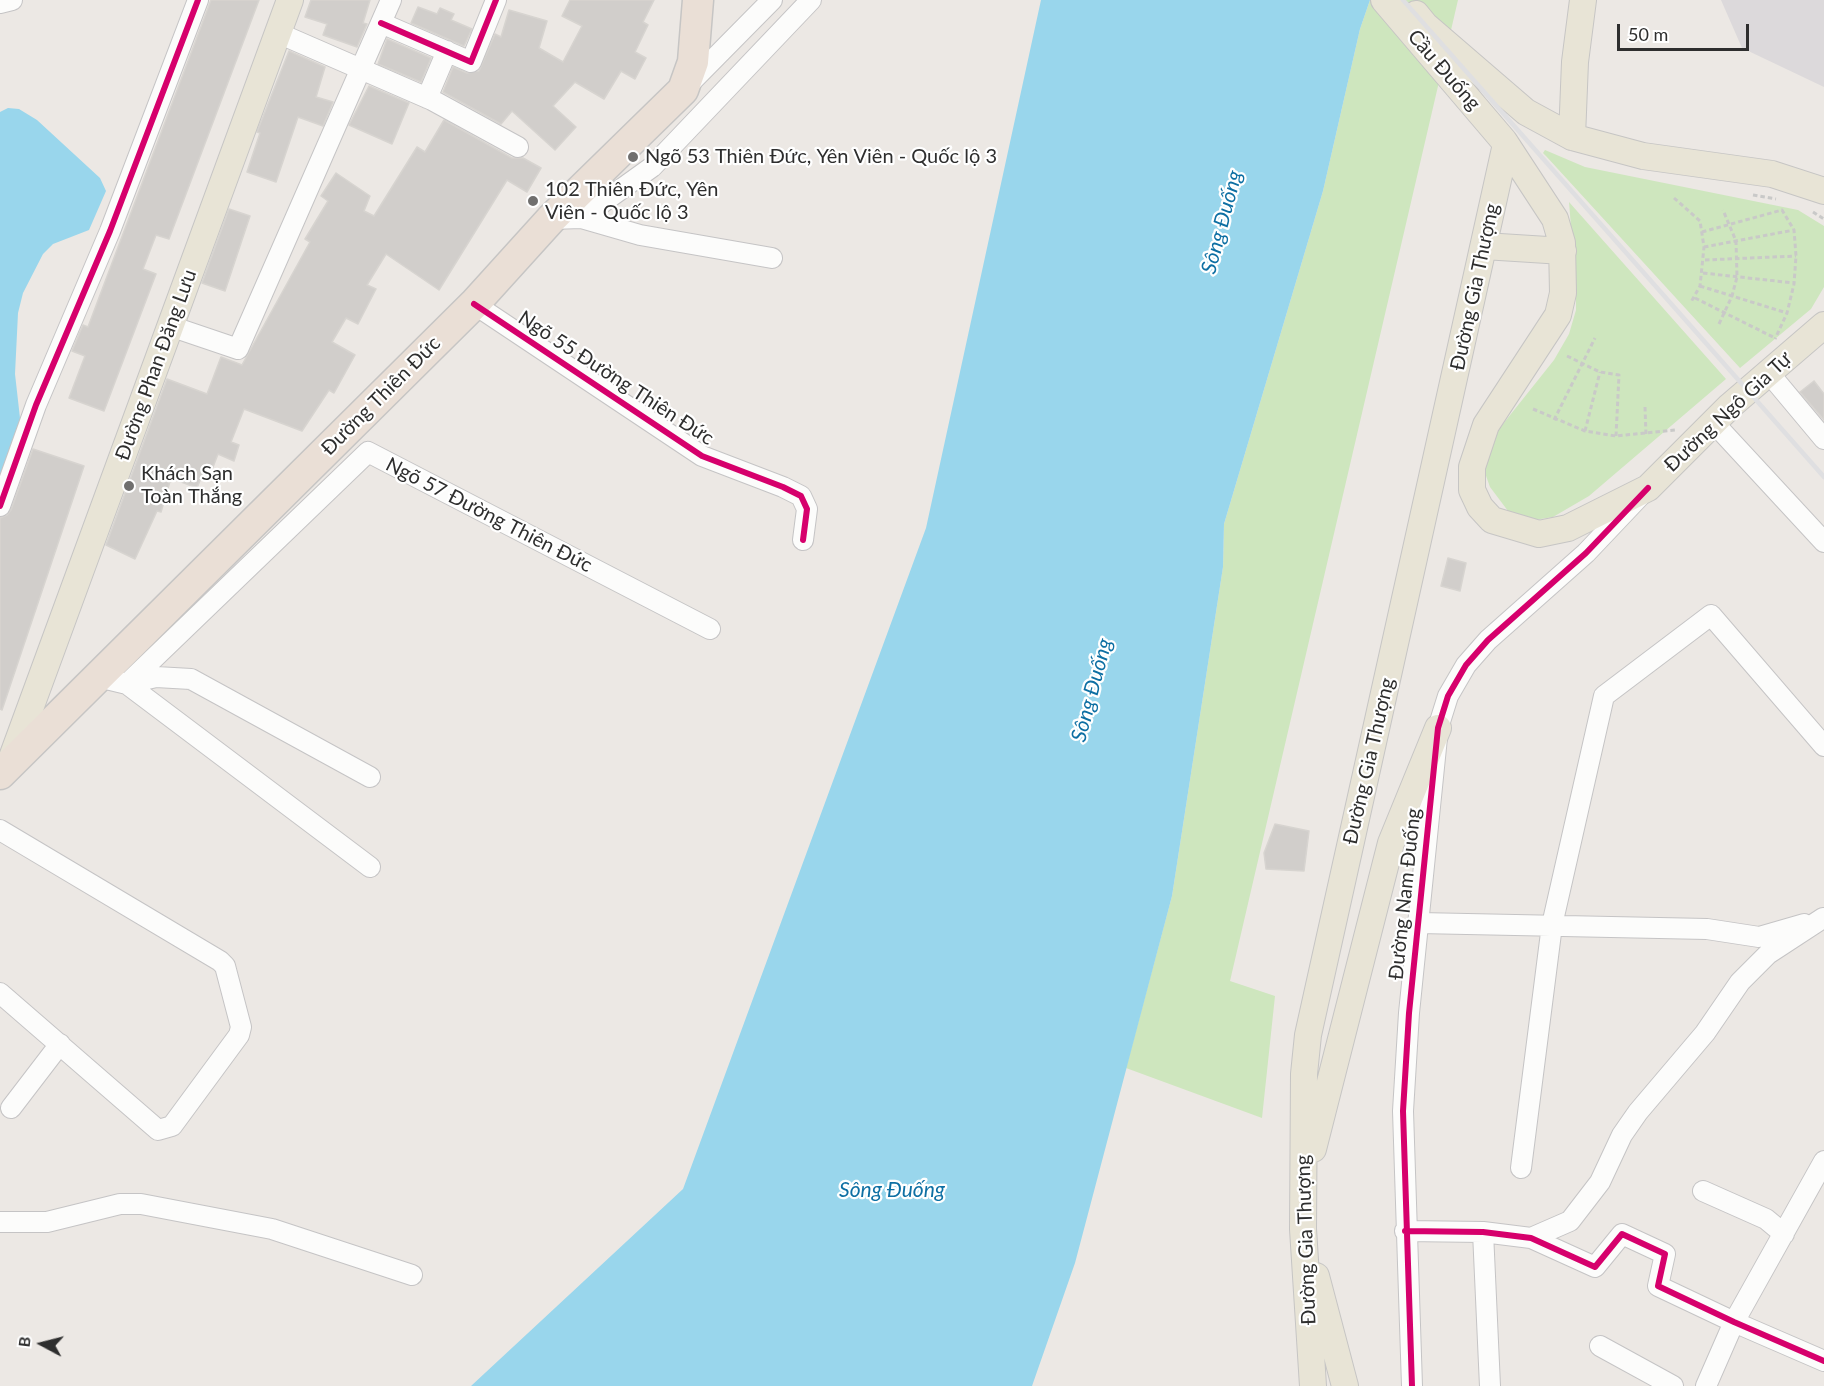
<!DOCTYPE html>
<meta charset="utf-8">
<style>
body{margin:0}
#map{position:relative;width:1824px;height:1386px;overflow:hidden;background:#ece8e4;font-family:Lato,sans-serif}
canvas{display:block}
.north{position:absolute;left:12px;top:1314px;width:60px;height:60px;-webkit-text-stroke:4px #fff;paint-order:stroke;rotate:277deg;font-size:16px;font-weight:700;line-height:24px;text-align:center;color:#2e2e2e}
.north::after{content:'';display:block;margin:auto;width:21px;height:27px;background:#2e2e2e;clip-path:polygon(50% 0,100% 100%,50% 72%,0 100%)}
.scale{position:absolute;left:1617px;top:24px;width:132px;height:27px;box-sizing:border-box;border:3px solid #2e2e2e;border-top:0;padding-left:8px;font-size:18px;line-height:21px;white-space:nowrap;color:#2e2e2e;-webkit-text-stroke:4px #fff;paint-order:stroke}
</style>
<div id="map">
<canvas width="1824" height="1386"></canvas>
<div class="north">B</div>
<div class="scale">50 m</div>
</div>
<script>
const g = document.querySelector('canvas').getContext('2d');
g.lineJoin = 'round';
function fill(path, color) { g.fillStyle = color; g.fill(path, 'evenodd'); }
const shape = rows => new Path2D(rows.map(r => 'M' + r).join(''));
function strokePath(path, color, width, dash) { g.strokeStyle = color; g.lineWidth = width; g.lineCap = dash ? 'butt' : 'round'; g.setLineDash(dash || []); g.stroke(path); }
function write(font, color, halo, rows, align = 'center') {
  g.font = font + ' Lato,sans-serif'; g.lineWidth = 4.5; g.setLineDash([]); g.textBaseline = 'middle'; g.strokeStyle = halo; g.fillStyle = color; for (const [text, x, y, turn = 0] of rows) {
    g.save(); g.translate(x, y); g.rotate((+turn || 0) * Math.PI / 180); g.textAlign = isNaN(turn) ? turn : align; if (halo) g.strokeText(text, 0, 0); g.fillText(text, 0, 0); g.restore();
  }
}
fill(shape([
 [1721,0,1824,0,1824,87,1742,48]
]), '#dcd9db');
fill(shape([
 [1370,0,1458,0,1230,981,1275,996,1262,1118,1126,1068,1172,896,1223,567,1224,524,1323,191,1360,29],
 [1545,150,1585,167,1798,210,1824,226,1824,287,1811,309,1740,368,1546,156,1543,153],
 [1569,202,1726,379,1589,496,1553,517,1528,521,1508,511,1490,487,1485,473,1487,453,1495,434,1554,360,1569,334,1576,310,1576,288]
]), '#cee6be');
fill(shape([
 [1041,0,1370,0,1360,29,1323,191,1224,524,1223,567,1172,896,1075,1263,1032,1386,471,1386,683,1189,926,528],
 [8,108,19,109,37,120,100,178,106,191,89,230,53,244,43,254,23,293,18,313,15,374,21,427,0,487,0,112]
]), '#99d6ec');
const building = shape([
 [211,0,259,0,169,239,156,235,143,269,156,274,104,411,69,398,85,356,72,351,83,325,88,327,211,0],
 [311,0,370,0,363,23,367,24,357,47,323,35,327,24,305,17,311,0],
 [570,0,654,0,643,22,648,25,635,52,646,58,635,79,621,71,604,99,575,82,553,106,576,127,555,150,512,111,501,124,443,92,453,67,467,73,479,71,495,34,501,37,509,10,547,21,539,48,563,62,582,26,562,16,570,0],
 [418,7,437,14,440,8,454,14,451,20,472,29,464,46,411,23,418,7],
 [387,39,431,58,421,82,378,64,387,39],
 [289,51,325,67,316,97,333,102,323,126,298,117,276,182,247,172,260,133,257,132,289,51],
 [369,86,409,103,392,144,349,125,369,86],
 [444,120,512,158,523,158,541,168,527,192,507,180,439,290,386,254,367,285,376,289,358,324,346,318,332,342,355,355,334,393,329,390,302,431,244,409,231,442,239,445,234,461,218,454,210,475,203,473,197,488,171,478,161,512,157,511,135,559,106,545,167,379,207,394,221,357,242,365,310,242,305,239,328,201,321,196,336,173,370,196,364,211,374,216,417,147,425,152,444,120],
 [229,209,250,216,225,291,202,283,229,209],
 [1814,381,1824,394,1824,420,1800,392,1814,381],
 [33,449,84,466,2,710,0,709,0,518,7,515,11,510,33,449],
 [1448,558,1466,563,1460,591,1441,586,1448,558],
 [1275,824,1309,831,1304,871,1266,869,1264,853,1275,824]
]);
fill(building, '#d1cecb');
strokePath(building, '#d7d4d0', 1.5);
const minor = shape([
 [0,3,12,0],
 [381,23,471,62,496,0],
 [278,33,432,100,518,147],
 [689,84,772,0],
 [427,98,447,51],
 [581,218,640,235,772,258],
 [551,219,581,218,652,167,811,0],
 [474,304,702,456,783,487,801,496,807,509,803,540],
 [170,326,238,349,391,0],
 [1768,372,1824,439],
 [1713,422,1824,542],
 [0,506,36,405,110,231,198,0],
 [98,677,127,684,368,452,710,629],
 [130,683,156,677,191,679,370,777],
 [127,684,370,867],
 [0,830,220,961,225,966,241,1027,239,1035,172,1126,158,1130,0,993],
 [1419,923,1707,929,1759,937,1804,924],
 [11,1108,60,1044],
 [1521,1168,1552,925,1604,696,1711,615,1824,746],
 [1703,1191,1766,1219,1784,1234],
 [0,1222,47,1222,120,1204,141,1204,272,1229,412,1275],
 [1405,1231,1483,1232,1531,1238,1595,1267,1622,1234,1665,1254,1658,1286,1734,1322,1824,1361],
 [1483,1232,1490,1386],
 [1531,1238,1570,1221,1600,1182,1622,1135,1638,1112,1705,1033,1740,982,1768,954,1823,918],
 [1600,1346,1673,1386],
 [1412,1386,1403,1111,1409,1013,1438,728,1448,696,1466,665,1488,640,1586,553,1640,496],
 [1706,1386,1734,1322,1824,1161]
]);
const major = shape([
 [1384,0,1504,141,1555,219,1562,243,1563,293,1558,315,1486,425,1472,467,1472,490,1480,507,1492,520,1539,534,1568,528,1648,488,1730,406,1824,325],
 [1416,14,1425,25,1526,112,1572,137,1643,156,1772,174,1824,191],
 [1572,137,1575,62,1583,0],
 [1484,246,1563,251],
 [10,763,290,0],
 [1313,1149,1391,843,1438,728],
 [1316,1276,1345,1386],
 [1313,1386,1303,1229,1304,1074,1308,1035,1506,144]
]);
const highway = shape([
 [0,774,474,304,551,219,683,90,693,62,698,0]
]);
strokePath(minor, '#c5c4c5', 22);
strokePath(major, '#c6c5c4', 28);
strokePath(highway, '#c6c5c4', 33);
strokePath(shape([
 [1753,195,1776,199],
 [1674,198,1700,221,1704,247,1700,286,1691,302],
 [1813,212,1824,219],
 [1702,232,1782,210,1794,230,1796,256,1794,284,1787,313,1775,339],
 [1704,247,1794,230],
 [1705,260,1796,256],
 [1703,273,1794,283],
 [1700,286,1787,313],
 [1695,298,1775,338],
 [1719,324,1732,296,1737,277,1736,241,1723,210],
 [1567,356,1600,372,1619,375,1616,436],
 [1645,407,1646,435],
 [1533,409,1585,431,1616,436,1676,430],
 [1554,420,1595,338],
 [1585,431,1600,372]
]), '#c9c9c8', 3, [4.5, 3]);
strokePath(minor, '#fcfcfb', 20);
strokePath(major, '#e8e4d6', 26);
strokePath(highway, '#eadfd6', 30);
strokePath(shape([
 [1403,0,1824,477]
]), '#dfdfe1', 4.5);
strokePath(shape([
 [381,23,471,62,496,0],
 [474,304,702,456,783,487,801,496,807,509,803,540],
 [0,506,36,405,110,231,198,0],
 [1405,1231,1483,1232,1531,1238,1595,1267,1622,1234,1665,1254,1658,1286,1734,1322,1824,1361],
 [1412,1386,1403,1111,1409,1013,1438,728,1448,696,1466,665,1488,640,1586,553,1648,488]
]), '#d6006c', 6);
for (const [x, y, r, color] of [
 [633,157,6,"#706f6e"],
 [533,201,6,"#706f6e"],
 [129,486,6,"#706f6e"]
]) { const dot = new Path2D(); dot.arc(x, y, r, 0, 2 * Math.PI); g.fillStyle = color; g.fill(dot); strokePath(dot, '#fff', 2); }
write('20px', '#2e2e2e', '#fff', [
 ["Cầu Đuống",1444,70,49],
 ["Đường Gia Thượng",1475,287,-78],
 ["Đường Phan Đăng Lưu",156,365,-70],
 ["Ngõ 55 Đường Thiên Đức",616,378,33],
 ["Đường Thiên Đức",381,396,-45],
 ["Đường Ngô Gia Tự",1728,412,-43],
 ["Ngõ 57 Đường Thiên Đức",489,515,27],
 ["Đường Gia Thượng",1369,761,-77],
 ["Đường Nam Đuống",1405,894,-84],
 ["Đường Gia Thượng",1306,1240,-92]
]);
write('20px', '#2e2e2e', '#fff', [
 ["Ngõ 53 Thiên Đức, Yên Viên - Quốc lộ 3",645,157],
 ["102 Thiên Đức, Yên",545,190],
 ["Viên - Quốc lộ 3",545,213],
 ["Khách Sạn",141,474],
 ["Toàn Thắng",141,497]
], 'left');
write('italic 21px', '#0d6fa3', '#fff', [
 ["Sông Đuống",1222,222,-75],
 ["Sông Đuống",1092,690,-75],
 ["Sông Đuống",892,1190]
]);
</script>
